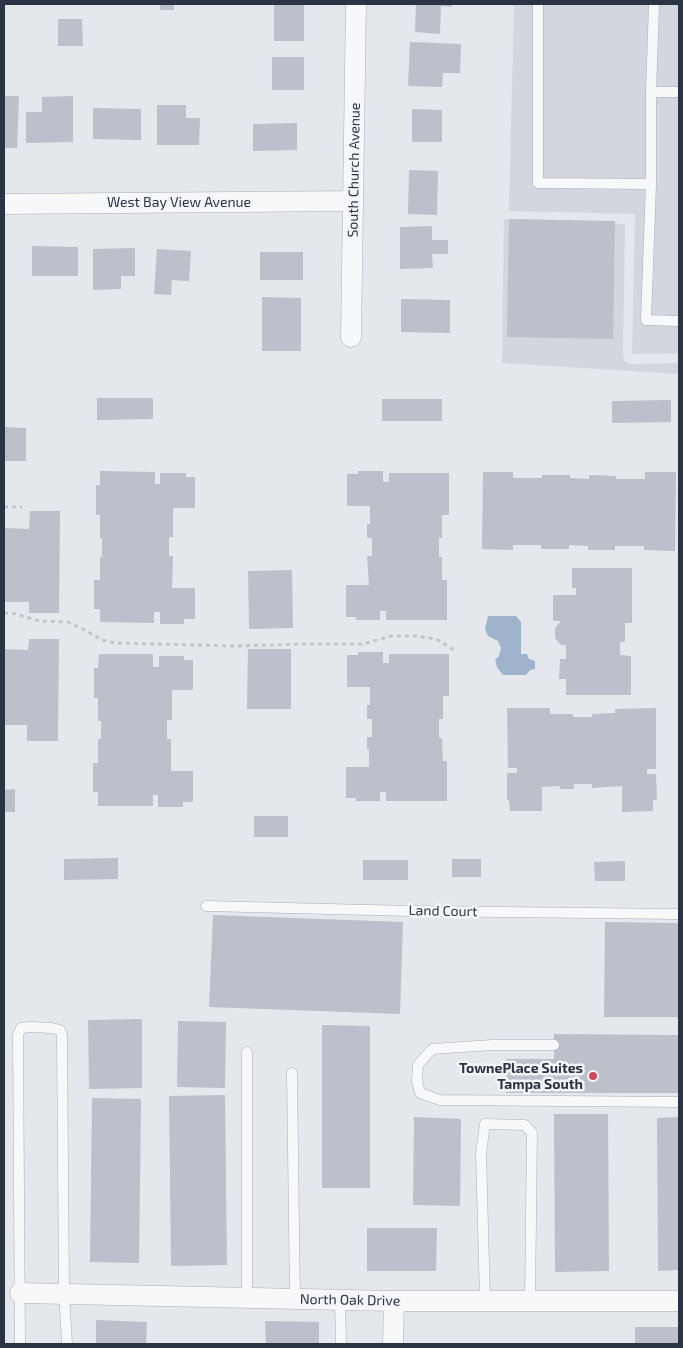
<!DOCTYPE html>
<style>
body{margin:0}
#map{position:relative;width:683px;height:1348px;overflow:hidden;background:#e4e7ec;font-family:"Exo 2",sans-serif}
canvas{display:block}
.frame{position:absolute;inset:0;border:5px solid #2b3445;pointer-events:none}
</style>
<div id="map">
<canvas width="683" height="1348"></canvas>
<div class="frame"></div>
</div>
<script>
const g = document.querySelector('canvas').getContext('2d');
g.lineJoin = 'round';
function fill(path, color) { g.fillStyle = color; g.fill(path, 'evenodd'); }
const shape = rows => new Path2D(rows.map(r => 'M' + r).join(''));
function strokePath(path, color, width, dash) { g.strokeStyle = color; g.lineWidth = width; g.lineCap = dash ? 'butt' : 'round'; g.setLineDash(dash || []); g.stroke(path); }
function write(font, color, halo, rows, align = 'center') {
  g.font = font + ' "Exo 2",sans-serif'; g.lineWidth = 5; g.setLineDash([]); g.textBaseline = 'middle'; g.strokeStyle = halo; g.fillStyle = color; for (const [text, x, y, turn = 0] of rows) {
    g.save(); g.translate(x, y); g.rotate((+turn || 0) * Math.PI / 180); g.textAlign = isNaN(turn) ? turn : align; if (halo) g.strokeText(text, 0, 0); g.fillText(text, 0, 0); g.restore();
  }
}
fill(shape([
 [514,4,679,4,679,353,632,354,635,214,509,211],
 [504,219,625,224,623,354,624,360,629,364,679,363,679,374,502,363]
]), '#d2d6de');
fill(shape([
 [488,616,516,616,521,622,521,654,527,654,529,659,535,661,535,669,530,670,526,675,503,675,497,667,495,660,499,656,501,648,498,641,488,636,485,629]
]), '#9fb4cc');
fill(shape([
 [160,4,174,4,174,10,160,10],
 [274,4,304,4,304,41,274,41],
 [416,4,452,4,452,7,441,6,440,34,415,32],
 [58,19,82,19,83,46,58,46],
 [410,42,461,44,460,73,443,73,442,87,408,86],
 [272,57,304,57,304,90,272,90],
 [4,96,19,96,17,148,4,148],
 [73,96,73,142,26,143,26,112,42,112,42,97],
 [157,105,186,105,186,118,200,118,199,145,157,145],
 [93,108,141,109,141,140,93,139],
 [412,109,442,110,442,142,412,142],
 [297,123,297,150,253,151,253,124],
 [409,170,438,171,437,215,408,214],
 [509,219,615,221,613,339,507,337],
 [432,226,432,240,448,240,448,254,432,254,433,268,400,269,400,227],
 [32,246,78,247,78,276,32,276],
 [135,248,135,276,121,276,121,289,93,290,93,249],
 [157,249,191,251,189,281,172,280,171,295,154,294],
 [260,252,303,252,303,280,260,280],
 [262,297,301,298,301,351,262,351],
 [401,299,450,300,450,333,401,332],
 [97,398,153,398,153,419,97,420],
 [382,399,442,399,442,421,382,421],
 [671,400,671,422,612,423,612,401],
 [4,427,26,428,26,461,4,461],
 [100,471,155,472,155,484,160,484,160,473,186,473,186,477,195,477,195,508,173,508,173,537,169,537,169,556,173,556,172,588,195,588,195,619,184,619,184,624,160,624,160,612,154,612,154,623,100,622,100,609,94,609,94,580,100,580,100,557,102,557,102,538,100,538,100,515,96,515,96,485,100,485],
 [358,471,383,471,383,482,389,482,389,473,449,473,449,515,442,515,442,538,439,538,439,557,442,557,442,580,447,580,447,620,386,620,386,611,380,611,380,620,356,620,356,617,346,617,346,585,369,585,367,556,372,556,372,538,367,538,367,524,370,524,370,506,347,506,347,474,358,474],
 [483,472,513,472,513,478,542,478,542,475,570,475,570,478,589,479,589,475,616,476,616,479,645,479,645,472,676,472,675,551,644,550,644,546,615,546,615,550,588,550,588,546,569,545,569,549,541,549,541,545,513,545,513,550,482,549],
 [30,511,60,511,59,613,29,613,29,602,4,602,4,528,29,529],
 [572,568,632,568,632,623,625,623,625,642,620,642,620,655,631,656,631,695,566,695,566,679,559,679,560,659,566,659,566,645,561,645,555,638,555,628,561,621,553,621,553,595,576,595,576,588,572,588],
 [292,570,293,628,249,629,248,571],
 [29,639,59,639,58,741,27,741,27,725,4,725,4,649,28,650],
 [248,649,291,649,291,709,247,709],
 [358,652,383,652,383,663,389,663,389,654,449,654,449,696,443,696,443,719,439,719,439,738,442,738,443,761,447,761,447,801,386,801,386,792,380,792,380,801,356,801,356,798,346,798,346,767,369,767,369,749,367,749,367,737,372,737,372,719,367,719,367,705,370,705,370,687,347,687,347,655,358,655],
 [99,654,153,654,153,667,159,667,159,656,184,656,184,660,193,660,193,690,172,690,172,720,167,720,167,739,171,739,171,771,193,771,193,802,183,802,183,807,158,807,158,795,153,795,153,806,98,806,98,792,93,792,93,763,98,763,98,739,101,739,101,721,98,721,98,698,94,698,94,668,98,668],
 [507,708,550,708,550,714,573,714,573,717,592,717,592,714,615,713,615,709,656,708,656,769,647,769,647,774,656,774,657,800,653,800,653,811,622,812,622,786,592,788,592,784,574,784,574,789,560,789,560,786,542,787,542,811,510,811,509,800,507,800,507,773,517,773,517,768,508,768],
 [15,789,15,812,4,812,4,790],
 [254,816,288,816,288,837,254,837],
 [118,858,118,879,64,880,64,859],
 [452,859,481,859,481,877,452,877],
 [363,860,408,860,408,880,363,880],
 [625,861,625,881,595,881,594,862],
 [213,915,403,922,400,1014,209,1007],
 [605,922,679,923,679,1022,677,1017,604,1017],
 [142,1019,142,1088,89,1089,88,1020],
 [178,1021,226,1022,225,1088,177,1087],
 [322,1025,370,1026,370,1188,322,1188],
 [554,1034,679,1035,679,1093,506,1093,506,1059,554,1059],
 [225,1095,227,1265,171,1266,169,1096],
 [92,1098,141,1099,139,1263,90,1262],
 [554,1114,608,1114,609,1271,555,1272],
 [414,1117,461,1119,460,1206,413,1205],
 [679,1117,679,1270,658,1271,657,1118],
 [367,1228,437,1228,436,1271,367,1271],
 [96,1320,147,1322,146,1344,96,1344],
 [265,1321,319,1322,319,1344,266,1344],
 [635,1327,679,1327,679,1344,635,1344]
]), '#bbc0ca');
const service = shape([
 [538,4,538,183,651,184,646,320,679,321],
 [654,4,651,92,679,92],
 [651,184,651,92],
 [206,906,411,911,679,914],
 [554,1045,492,1045,432,1049,418,1065,417,1080,420,1093,440,1100,679,1102],
 [292,1073,295,1299],
 [247,1298,247,1052],
 [340,1300,341,1344],
 [485,1301,481,1153,485,1124,525,1125,532,1133,530,1301],
 [20,1344,18,1035,21,1028,30,1027,52,1028,60,1030,62,1035,64,1294,67,1344]
]);
const minor = shape([
 [4,204,353,201],
 [351,337,356,4],
 [20,1293,394,1301,679,1301],
 [393,1344,394,1301]
]);
strokePath(service, '#a9aeb7', 11);
strokePath(minor, '#a9aeb7', 21);
strokePath(shape([
 [4,507,22,507],
 [4,613,12,613,39,621,68,622,83,629,102,640,115,643,237,646,303,644,363,644,391,636,417,636,436,639,454,650]
]), '#c2c5cb', 3, [4, 4]);
strokePath(service, '#f7f8fa', 10);
strokePath(minor, '#f7f8fa', 20);
for (const [x, y, r, color] of [
 [593,1076,5,"#d1495b"]
]) { const dot = new Path2D(); dot.arc(x, y, r, 0, 2 * Math.PI); g.fillStyle = color; g.fill(dot); strokePath(dot, '#f4f6f9', 2); }
write('14px', '#2b3445', '#f4f6f9', [
 ["South Church Avenue",354,170,-89],
 ["West Bay View Avenue",179,202],
 ["Land Court",443,911,1],
 ["North Oak Drive",350,1300,1]
]);
write('bold 14px', '#2b3445', '#f4f6f9', [
 ["TownePlace Suites",583,1068],
 ["Tampa South",583,1084]
], 'right');
</script>
